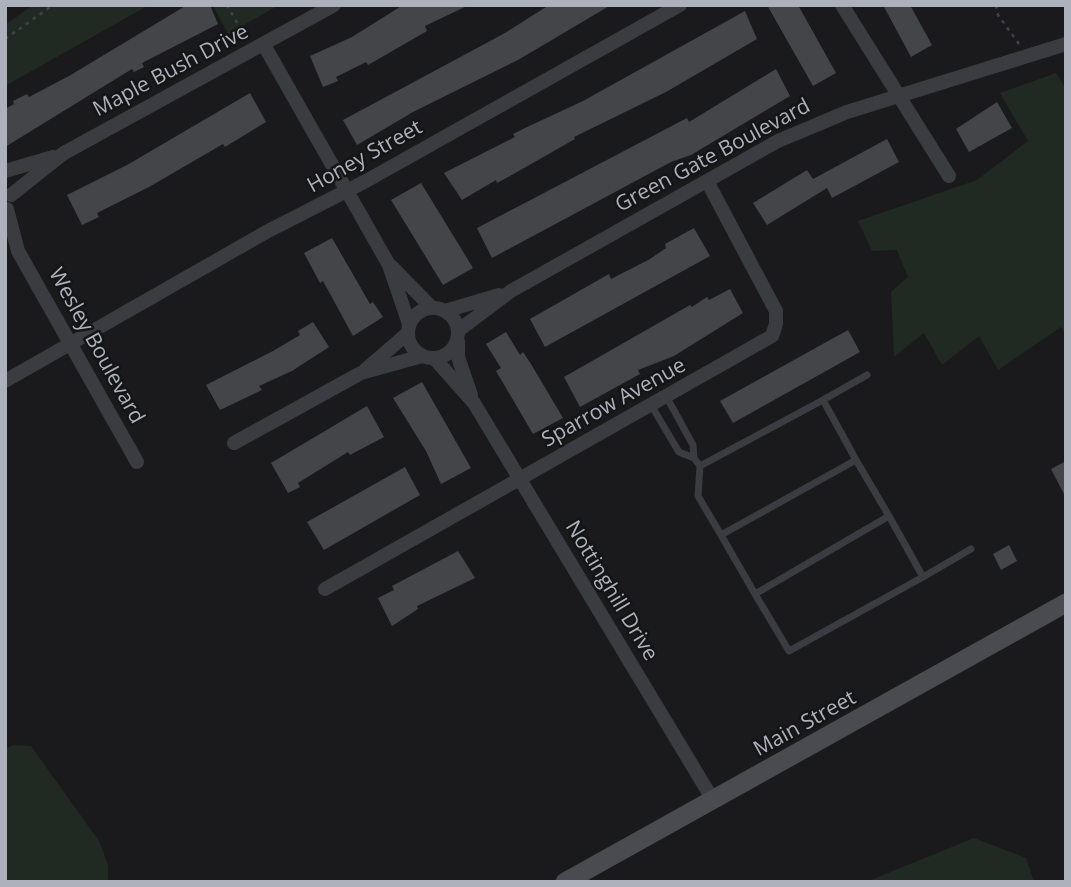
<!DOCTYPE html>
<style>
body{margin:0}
#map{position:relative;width:1071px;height:887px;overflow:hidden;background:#1a1a1c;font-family:"Open Sans",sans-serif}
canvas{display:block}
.frame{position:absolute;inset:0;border:7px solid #acb1bb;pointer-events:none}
</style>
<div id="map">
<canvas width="1071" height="887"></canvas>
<div class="frame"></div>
</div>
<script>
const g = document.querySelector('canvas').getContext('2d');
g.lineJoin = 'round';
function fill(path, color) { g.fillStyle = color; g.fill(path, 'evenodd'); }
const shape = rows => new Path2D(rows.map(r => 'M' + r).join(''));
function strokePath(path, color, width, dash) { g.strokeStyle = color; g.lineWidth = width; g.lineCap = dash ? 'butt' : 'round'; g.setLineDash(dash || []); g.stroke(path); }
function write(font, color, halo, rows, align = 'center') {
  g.font = font + ' "Open Sans",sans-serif'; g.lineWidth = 5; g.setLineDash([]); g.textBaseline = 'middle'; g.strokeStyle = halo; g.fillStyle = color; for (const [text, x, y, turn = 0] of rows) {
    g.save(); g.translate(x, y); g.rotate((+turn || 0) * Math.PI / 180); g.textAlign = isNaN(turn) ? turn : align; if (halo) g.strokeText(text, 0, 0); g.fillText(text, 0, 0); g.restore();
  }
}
fill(shape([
 [33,5,149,5,5,86,5,25],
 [213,5,279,5,228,34],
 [1056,73,1066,89,1066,335,1061,327,998,370,979,336,942,365,924,333,894,357,891,292,908,277,897,250,872,251,858,221,977,180,1028,141,1000,93],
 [13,745,31,746,99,841,108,865,108,882,5,882,5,749],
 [974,838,1026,858,1034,882,866,882]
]), '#212a22');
fill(shape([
 [187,5,210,5,218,24,142,63,144,67,134,72,132,69,5,147,5,109,14,104,13,101,27,94,29,97,69,76],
 [403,5,469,5,425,26,427,31,368,65,366,62,336,77,338,81,323,87,310,56,352,37],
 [549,5,611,5,518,60,413,112,357,145,343,120,505,33],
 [767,5,798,5,836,73,813,86],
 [883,5,910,5,932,45,911,57],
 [745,11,757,39,666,92,574,137,575,139,510,176,497,183,496,180,462,200,444,173,515,137,513,134,525,128,583,101],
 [776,69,790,96,691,155,671,162,492,258,477,228,687,118,689,122],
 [250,93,266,122,225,147,223,144,149,187,97,213,99,217,82,225,67,195,127,165],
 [997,102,1012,128,969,152,956,129],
 [887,139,899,162,832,198,827,188,767,225,753,203,807,170,813,179],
 [421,183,473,268,443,285,391,200],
 [694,228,710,256,545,347,530,319,609,274,611,279,650,259,666,248,665,244],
 [332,238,370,304,373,302,383,317,353,336,323,281,320,283,304,253],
 [730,289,743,313,674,356,638,370,640,374,580,407,564,377,690,305,692,307,707,297,709,300],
 [313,322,329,347,292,371,259,386,262,390,220,410,206,385,273,351,300,335,298,331],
 [848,330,860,352,733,423,720,401],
 [506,332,520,355,523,352,531,364,563,418,533,434,496,371,501,368,486,344],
 [422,382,471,468,441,484,426,451,393,398],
 [367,406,384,437,350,455,348,452,298,483,300,487,288,493,271,463],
 [1066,461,1066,498,1051,469],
 [405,467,420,495,324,550,307,522],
 [1009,545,1017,561,1001,570,993,554],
 [458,551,475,578,417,606,418,609,392,626,378,598,394,590,392,586]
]), '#444549');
strokePath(shape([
 [227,5,246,39],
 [996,5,998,15,1019,44],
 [5,39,53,5]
]), '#414348', 2.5, [3.5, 5]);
strokePath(shape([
 [666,396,693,445,694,458],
 [823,400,867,375],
 [651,405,679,452,694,458,700,466,823,400,856,460,721,535,698,496,700,466],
 [721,535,755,594,889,516,856,460],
 [923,577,971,549],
 [755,594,789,651,923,577,889,516]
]), '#3b3c41', 7);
strokePath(shape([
 [842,5,949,176],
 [264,45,389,265,409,324],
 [5,171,53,157],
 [11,195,64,153,334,5],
 [7,209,18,251,137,462],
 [391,266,432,308],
 '408 333a25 25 0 1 1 50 0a25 25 0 1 1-50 0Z',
 [445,311,499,295],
 [459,330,511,291,778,141,847,112,1066,44],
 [458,341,458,357,471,395],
 [435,359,474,403,713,800],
 [365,370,408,333],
 [5,381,268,231,366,181,680,5],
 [234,443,361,373,422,356],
 [325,589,772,336,776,324,776,311,707,181]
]), '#3b3c41', 14);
strokePath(shape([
 [565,882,1066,603]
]), '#494b51', 19);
write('21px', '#acb1bb', '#151517', [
 ["Maple Bush Drive",171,71,-28],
 ["Green Gate Boulevard",713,156,-28],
 ["Honey Street",365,157,-29],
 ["Wesley Boulevard",96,346,61],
 ["Sparrow Avenue",614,403,-29],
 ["Nottinghill Drive",611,591,59],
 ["Main Street",805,724,-29]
]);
</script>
